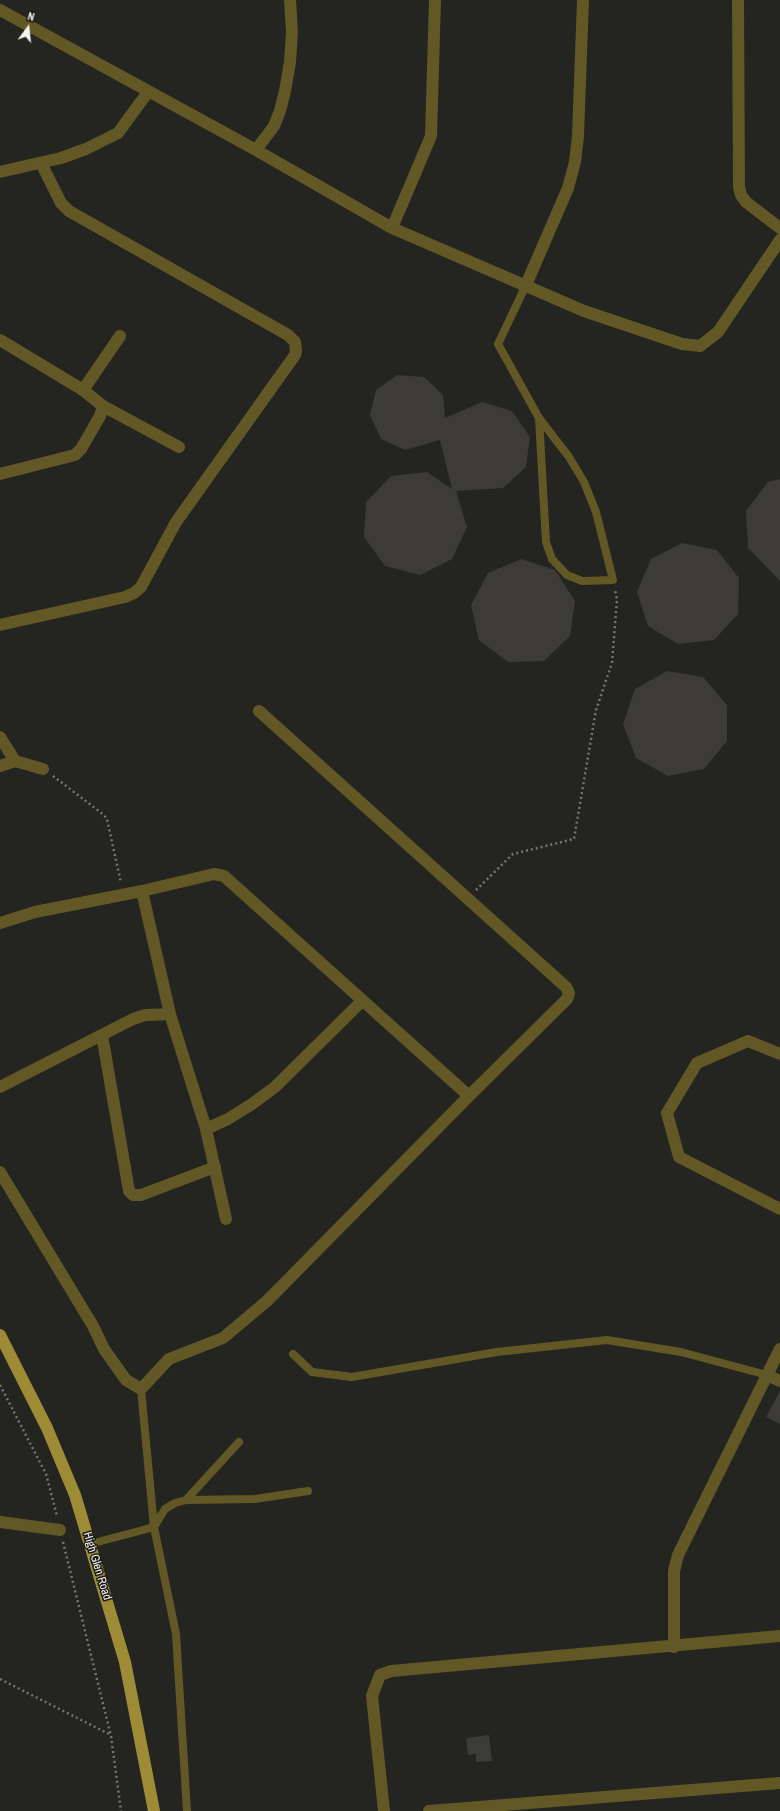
<!DOCTYPE html>
<style>
body{margin:0}
#map{position:relative;width:780px;height:1811px;overflow:hidden;background:#242421;font-family:"Archivo Narrow",sans-serif}
canvas{display:block}
.north{position:absolute;left:8px;top:8px;width:40px;height:40px;-webkit-text-stroke:3px #1b1a17;paint-order:stroke;rotate:15deg;font-size:11px;font-weight:700;line-height:16px;text-align:center;color:#f4f3f1}
.north::after{content:'';display:block;margin:auto;width:14px;height:18px;background:#f4f3f1;clip-path:polygon(50% 0,100% 100%,50% 72%,0 100%)}
</style>
<div id="map">
<canvas width="780" height="1811"></canvas>
<div class="north">N</div>
</div>
<script>
const g = document.querySelector('canvas').getContext('2d');
g.lineJoin = 'round';
function fill(path, color) { g.fillStyle = color; g.fill(path, 'evenodd'); }
const shape = rows => new Path2D(rows.map(r => 'M' + r).join(''));
function strokePath(path, color, width, dash) { g.strokeStyle = color; g.lineWidth = width; g.lineCap = dash ? 'butt' : 'round'; g.setLineDash(dash || []); g.stroke(path); }
function write(font, color, halo, rows, align = 'center') {
  g.font = font + ' "Archivo Narrow",sans-serif'; g.lineWidth = 3; g.setLineDash([]); g.textBaseline = 'middle'; g.strokeStyle = halo; g.fillStyle = color; for (const [text, x, y, turn = 0] of rows) {
    g.save(); g.translate(x, y); g.rotate((+turn || 0) * Math.PI / 180); g.textAlign = isNaN(turn) ? turn : align; if (halo) g.strokeText(text, 0, 0); g.fillText(text, 0, 0); g.restore();
  }
}
fill(shape([
 [397,375,424,377,443,395,445,418,482,402,512,411,530,437,526,467,503,488,456,491,467,527,452,559,420,575,385,566,364,537,366,502,391,476,427,472,452,489,440,440,405,450,381,439,370,415,376,390],
 [780,479,780,581,748,548,746,511,768,482],
 [682,543,717,550,739,578,738,614,714,640,678,644,648,626,637,592,651,559],
 [521,559,555,570,575,601,570,636,544,661,508,662,479,640,471,605,488,573],
 [667,671,703,677,727,705,727,741,704,769,668,776,636,758,623,724,635,689],
 [780,1391,780,1424,766,1417],
 [489,1735,492,1761,476,1762,476,1754,468,1755,466,1738]
]), '#3c3b38');
strokePath(shape([
 [53,776,104,815,107,819,121,883],
 [476,890,513,854,574,839,596,710,612,663,617,599,615,590],
 [0,1385,46,1474,57,1516],
 [63,1542,111,1736,121,1811],
 [0,1679,111,1735]
]), '#767573', 2.5, [2, 3]);
strokePath(shape([
 [526,285,498,344,539,418,546,542,552,559,567,575,582,581,613,580,596,512,584,482,569,457,539,418],
 [293,1354,312,1372,352,1377,497,1352,607,1340,681,1352,767,1375],
 [141,1389,154,1527,176,1634,187,1811],
 [186,1500,239,1442],
 [90,1544,154,1527,165,1509,175,1503,186,1500,255,1499,308,1491]
]), '#625826', 8);
strokePath(shape([
 [738,0,739,187,741,195,746,202,780,228],
 [0,10,256,150,392,228,584,311,682,344,700,346,718,332,780,240],
 [256,150,274,126,280,111,285,91,290,62,292,32,290,0],
 [0,172,61,158,86,149,118,133,148,92],
 [392,228,431,136,435,0],
 [526,285,568,188,575,162,578,136,583,0],
 [0,340,83,390,103,406,100,416,81,449,75,455,0,474],
 [83,390,120,336],
 [103,406,179,447],
 [0,625,125,597,134,593,141,587,176,522,295,355,296,351,295,342,288,335,69,211,61,203,41,163],
 [0,737,15,761],
 [0,766,15,761,43,769],
 [0,923,35,912,142,891],
 [102,1035,129,1191,133,1195,141,1195,215,1167],
 [780,1054,748,1041,697,1063,667,1113,679,1157,780,1209],
 [0,1087,133,1019,145,1015,170,1014],
 [206,1129,228,1119,252,1104,275,1087,362,1001],
 [0,1172,93,1326,104,1349,126,1380,141,1389,169,1359,223,1338,267,1301,469,1096,567,999,569,993,566,987,259,711],
 [226,1219,206,1129,170,1014,142,891,214,874,224,876,469,1096],
 [767,1375,780,1381],
 [0,1522,60,1530],
 [674,1647,674,1571,678,1555,780,1349],
 [384,1811,372,1696,380,1675,391,1671,780,1636],
 [429,1811,780,1783]
]), '#625826', 12);
strokePath(shape([
 [0,1335,47,1428,75,1495,125,1662,154,1811]
]), '#9d8b36', 12);
write('12px', '#f4f3f1', '#1b1a17', [
 ["High Glen Road",97,1566,73]
]);
</script>
